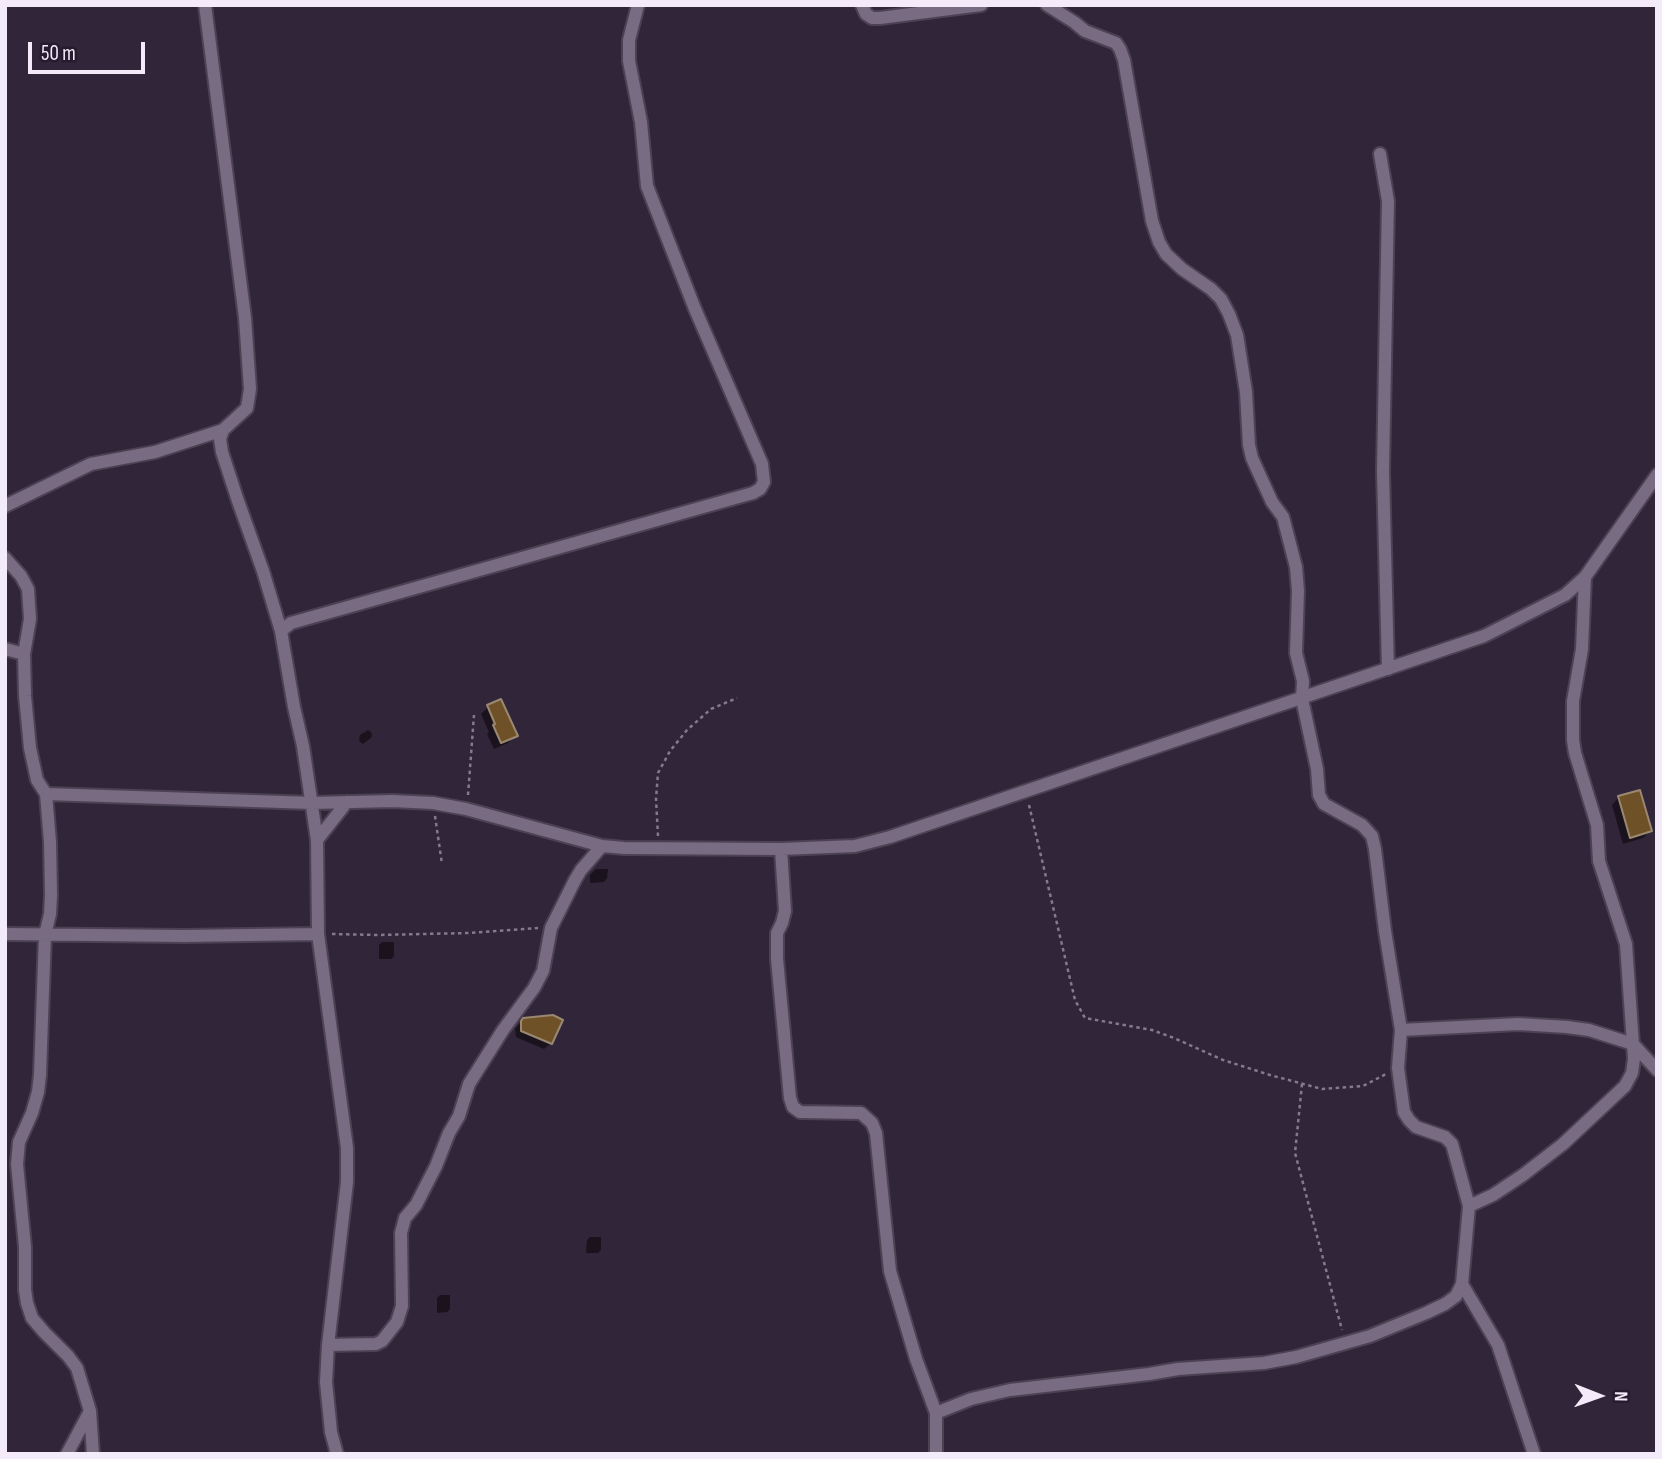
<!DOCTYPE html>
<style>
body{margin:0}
#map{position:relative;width:1662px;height:1459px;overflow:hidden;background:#312539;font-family:"Sofia Sans Condensed",sans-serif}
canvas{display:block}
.frame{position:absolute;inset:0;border:7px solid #f3ebf9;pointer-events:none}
.north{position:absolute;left:1564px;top:1361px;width:70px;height:70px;-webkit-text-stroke:5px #271b2f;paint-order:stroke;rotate:91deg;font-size:19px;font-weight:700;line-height:28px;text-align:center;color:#f3ebf9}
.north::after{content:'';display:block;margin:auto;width:24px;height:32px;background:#f3ebf9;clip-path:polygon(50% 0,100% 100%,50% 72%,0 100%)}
.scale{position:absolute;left:28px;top:42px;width:117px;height:32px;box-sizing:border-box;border:4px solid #f3ebf9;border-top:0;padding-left:9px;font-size:21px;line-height:24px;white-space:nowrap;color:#f3ebf9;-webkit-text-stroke:5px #271b2f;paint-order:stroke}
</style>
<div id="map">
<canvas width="1662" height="1459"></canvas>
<div class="frame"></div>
<div class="north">N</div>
<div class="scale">50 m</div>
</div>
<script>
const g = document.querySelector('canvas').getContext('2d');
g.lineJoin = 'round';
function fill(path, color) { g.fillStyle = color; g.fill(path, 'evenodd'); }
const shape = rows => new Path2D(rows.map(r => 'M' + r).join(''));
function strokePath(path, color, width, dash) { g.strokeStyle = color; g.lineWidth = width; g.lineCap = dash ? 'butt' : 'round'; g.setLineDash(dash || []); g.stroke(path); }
fill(shape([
 [488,707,516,735,508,743,494,749,487,734,489,732,481,714],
 [368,730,371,732,372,735,371,738,363,744,360,742,359,739,360,735],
 [1619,797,1650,831,1643,838,1623,844,1612,805],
 [596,869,608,869,607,878,604,882,590,883,590,875],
 [382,942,394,942,394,956,391,959,379,959,379,945],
 [524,1019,551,1043,544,1049,516,1037,515,1029],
 [590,1237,601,1237,601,1250,598,1253,586,1253,587,1240],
 [440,1295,450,1295,450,1309,447,1312,437,1313,437,1298]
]), '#0007');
const building = shape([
 [501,699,518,736,501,743,493,725,495,724,487,705,501,699],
 [1640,790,1652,831,1630,838,1618,796,1640,790],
 [553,1015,563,1020,552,1044,521,1031,521,1021,523,1018,553,1015]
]);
fill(building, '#6f5128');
strokePath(building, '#9b8871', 2);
const street = shape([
 [205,5,245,318,250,389,247,408,223,430,220,439,222,452,238,501,263,571,281,631],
 [862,5,866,14,872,18,880,18,981,5],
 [1047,5,1074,22,1085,31,1116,43,1120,49,1124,60,1152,221,1159,242,1166,254,1182,269,1211,289,1221,299,1229,314,1237,335,1246,392,1249,445,1252,458,1272,502,1283,517,1296,567,1298,591,1296,653,1303,681,1302,699,1317,769,1319,795,1324,804,1362,825,1372,836,1375,849,1385,931,1401,1030,1518,1024,1567,1027,1589,1030,1633,1044,1657,1070],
 [1380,154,1388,201,1383,471,1388,669],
 [5,506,91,464,155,452,223,430],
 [5,558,21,576,28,589,30,619,24,654],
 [5,649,24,654,25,696,30,748,37,780,46,794,312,803,392,801,433,803,466,809,602,846,624,848,781,849,855,846,890,837,1484,636,1565,595,1585,577,1657,475],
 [46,794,50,842,51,895,50,914,45,935,40,1075,38,1092,32,1113,19,1142,17,1164,25,1247,25,1290,27,1303,32,1318,44,1332,68,1356,77,1368,90,1411,93,1454],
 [317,840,347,802],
 [781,849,785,911,782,923,777,933,777,959,790,1098,793,1107,800,1112,861,1113,872,1123,876,1133,890,1271,916,1359,936,1413,936,1454],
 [5,934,183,936,318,934],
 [1401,1030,1398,1068,1404,1112,1409,1120,1416,1127,1445,1137,1452,1144,1469,1206],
 [1462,1284,1498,1345,1534,1454],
 [328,1345,376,1344,382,1341,397,1322,402,1306,401,1233,405,1218,416,1205,436,1166,449,1133,459,1116,469,1084,503,1030,534,988,543,971,551,928,575,880,581,870,602,846],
 [936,1413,971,1399,1010,1390,1149,1374,1178,1369,1264,1363,1296,1357,1370,1336,1426,1313,1445,1304,1456,1296,1462,1284,1469,1206,1493,1195,1523,1175,1563,1144,1625,1086,1632,1073,1634,1059,1626,944,1599,861,1597,825,1575,753,1573,740,1573,701,1582,649,1585,577],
 [67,1454,90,1411],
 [337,1454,331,1432,326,1382,328,1345,347,1182,347,1148,318,934,317,840,303,746,294,707,281,631,291,623,753,493,760,489,764,482,762,464,695,309,647,186,641,122,629,61,629,40,638,5]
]);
strokePath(street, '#4d4254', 16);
strokePath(shape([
 [468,795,474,715],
 [1029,805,1075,1000,1085,1018,1152,1030,1174,1038,1223,1060,1270,1075,1322,1089,1363,1086,1386,1074],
 [435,816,442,864],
 [658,836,656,799,658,773,670,751,687,730,711,709,737,698],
 [332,934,378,935,468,933,538,928],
 [1302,1084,1295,1153,1342,1330]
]), '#857a8c', 2.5, [3.5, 3.5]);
strokePath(street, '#786b82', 12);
</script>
